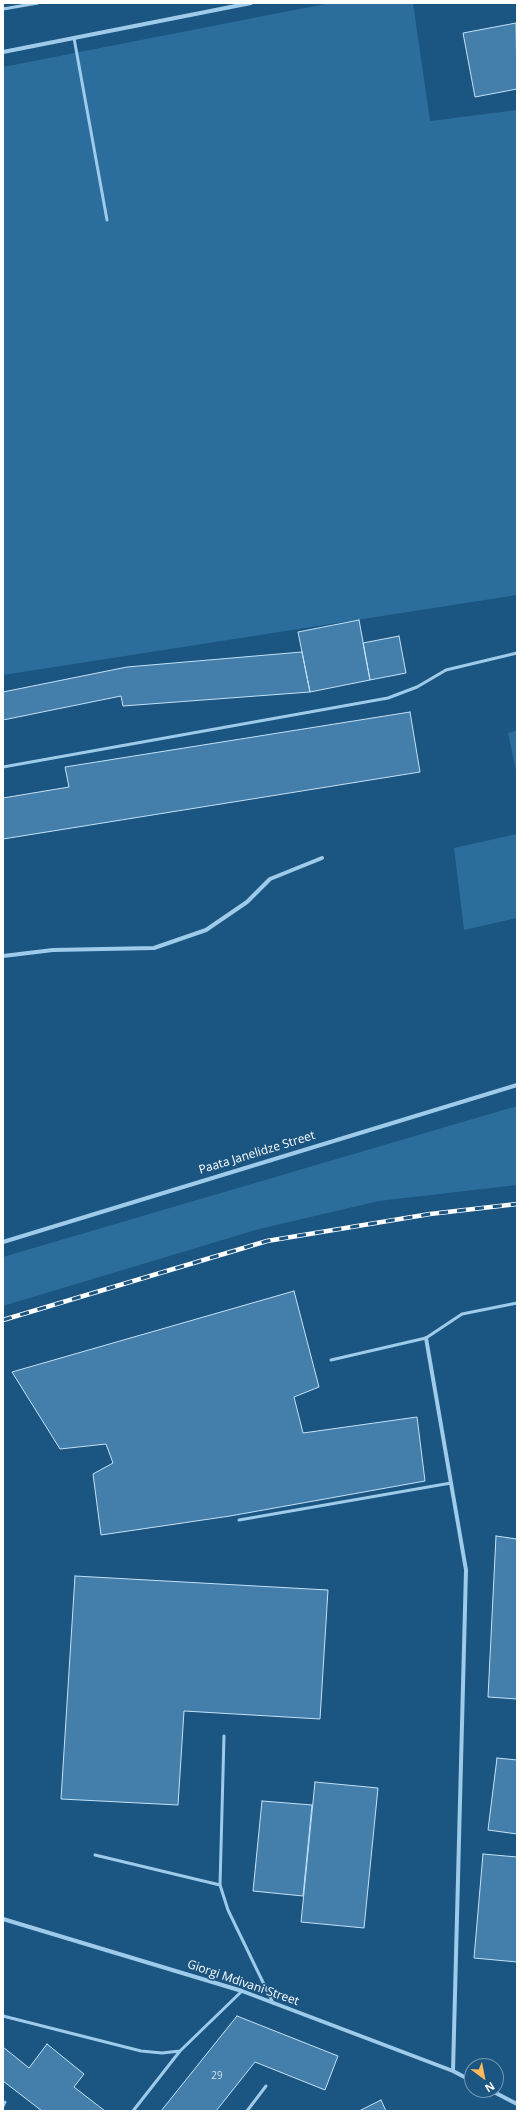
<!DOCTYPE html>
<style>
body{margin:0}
#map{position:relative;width:520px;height:2114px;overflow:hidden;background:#1b5581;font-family:"Open Sans",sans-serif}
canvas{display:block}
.frame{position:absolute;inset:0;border:4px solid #fff;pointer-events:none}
.north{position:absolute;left:464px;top:2058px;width:40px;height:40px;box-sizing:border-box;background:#1b5581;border:1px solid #7699b3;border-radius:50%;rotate:148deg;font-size:11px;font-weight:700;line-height:16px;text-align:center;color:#fff}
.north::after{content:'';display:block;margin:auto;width:14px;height:18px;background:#fbb85c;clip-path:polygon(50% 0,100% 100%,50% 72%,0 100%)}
</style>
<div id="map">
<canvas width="520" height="2114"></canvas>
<div class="frame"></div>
<div class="north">N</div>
</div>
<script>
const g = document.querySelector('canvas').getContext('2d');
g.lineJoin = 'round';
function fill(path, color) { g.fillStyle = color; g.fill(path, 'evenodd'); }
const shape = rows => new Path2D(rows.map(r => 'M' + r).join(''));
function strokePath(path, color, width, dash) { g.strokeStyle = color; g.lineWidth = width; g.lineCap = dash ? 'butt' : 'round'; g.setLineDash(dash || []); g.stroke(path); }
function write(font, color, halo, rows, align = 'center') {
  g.font = font + ' "Open Sans",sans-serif'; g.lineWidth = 3.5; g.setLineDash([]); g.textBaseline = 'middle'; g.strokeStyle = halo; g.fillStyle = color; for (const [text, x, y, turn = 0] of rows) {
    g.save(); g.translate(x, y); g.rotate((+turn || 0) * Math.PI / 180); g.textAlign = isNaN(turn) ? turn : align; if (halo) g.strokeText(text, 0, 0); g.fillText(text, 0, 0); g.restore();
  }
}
fill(shape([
 [330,3,413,3,430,121,517,110,517,595,3,675,3,67],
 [517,730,517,775,508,733],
 [517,834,517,918,464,930,454,848],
 [517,1106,517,1185,379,1201,259,1229,3,1306,3,1257]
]), '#2b6e9d');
const building = shape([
 [516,23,517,89,475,97,463,33,516,23],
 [359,620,370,680,310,692,298,632,359,620],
 [399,636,406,673,370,680,363,643,399,636],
 [302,652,310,692,123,706,121,696,3,720,3,692,127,667,302,652],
 [410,712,420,772,3,839,3,798,69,787,65,767,410,712],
 [294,1291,319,1387,294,1397,303,1433,417,1417,425,1481,230,1516,101,1535,93,1474,113,1463,106,1444,60,1449,12,1372,294,1291],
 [496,1536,517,1539,517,1699,488,1697,496,1536],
 [75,1576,328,1590,320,1719,184,1711,178,1805,61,1799,75,1576],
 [497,1758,517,1760,517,1834,488,1830,497,1758],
 [315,1782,378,1788,364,1928,301,1922,315,1782],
 [262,1801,312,1805,303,1896,253,1891,262,1801],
 [483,1854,517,1857,517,1962,474,1958,483,1854],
 [237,2016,338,2056,325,2090,255,2062,216,2111,161,2111,237,2016],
 [47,2044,84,2074,74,2087,105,2111,42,2111,3,2081,3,2047,29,2068,47,2044],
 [381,2100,386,2111,359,2111,381,2100]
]);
fill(building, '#447fab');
strokePath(building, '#c4e2f7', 1);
strokePath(shape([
 [3,9,38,3],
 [74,38,107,220],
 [3,767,388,698,417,687,446,670,517,653],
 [331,1360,426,1338,462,1314,517,1303],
 [239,1520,451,1483],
 [224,1736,220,1885,228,1910,273,2003],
 [95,1855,220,1885],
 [3,2016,141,2051,162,2053,180,2051,242,1991],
 [3,2106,5,2102],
 [133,2111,180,2051],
 [247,2111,266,2086]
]), '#9fcbea', 3);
strokePath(shape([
 [3,52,251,3],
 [3,956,53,950,154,948,206,930,247,902,270,879,322,858],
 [3,1242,517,1085],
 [426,1338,466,1570,453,2071],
 [3,1919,242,1991,453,2071,472,2081],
 [490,2090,517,2104]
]), '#9fcbea', 4);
const rail = shape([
 [3,1320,267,1241,430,1214,517,1204]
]);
strokePath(rail, '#fff', 4.5);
strokePath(rail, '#1b5581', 3, [9]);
write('10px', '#d0dfea', null, [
 ["29",217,2076]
]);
write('12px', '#fff', '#1b5581', [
 ["Paata Janelidze Street",257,1153,-17],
 ["Giorgi Mdivani Street",243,1983,19]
]);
</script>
